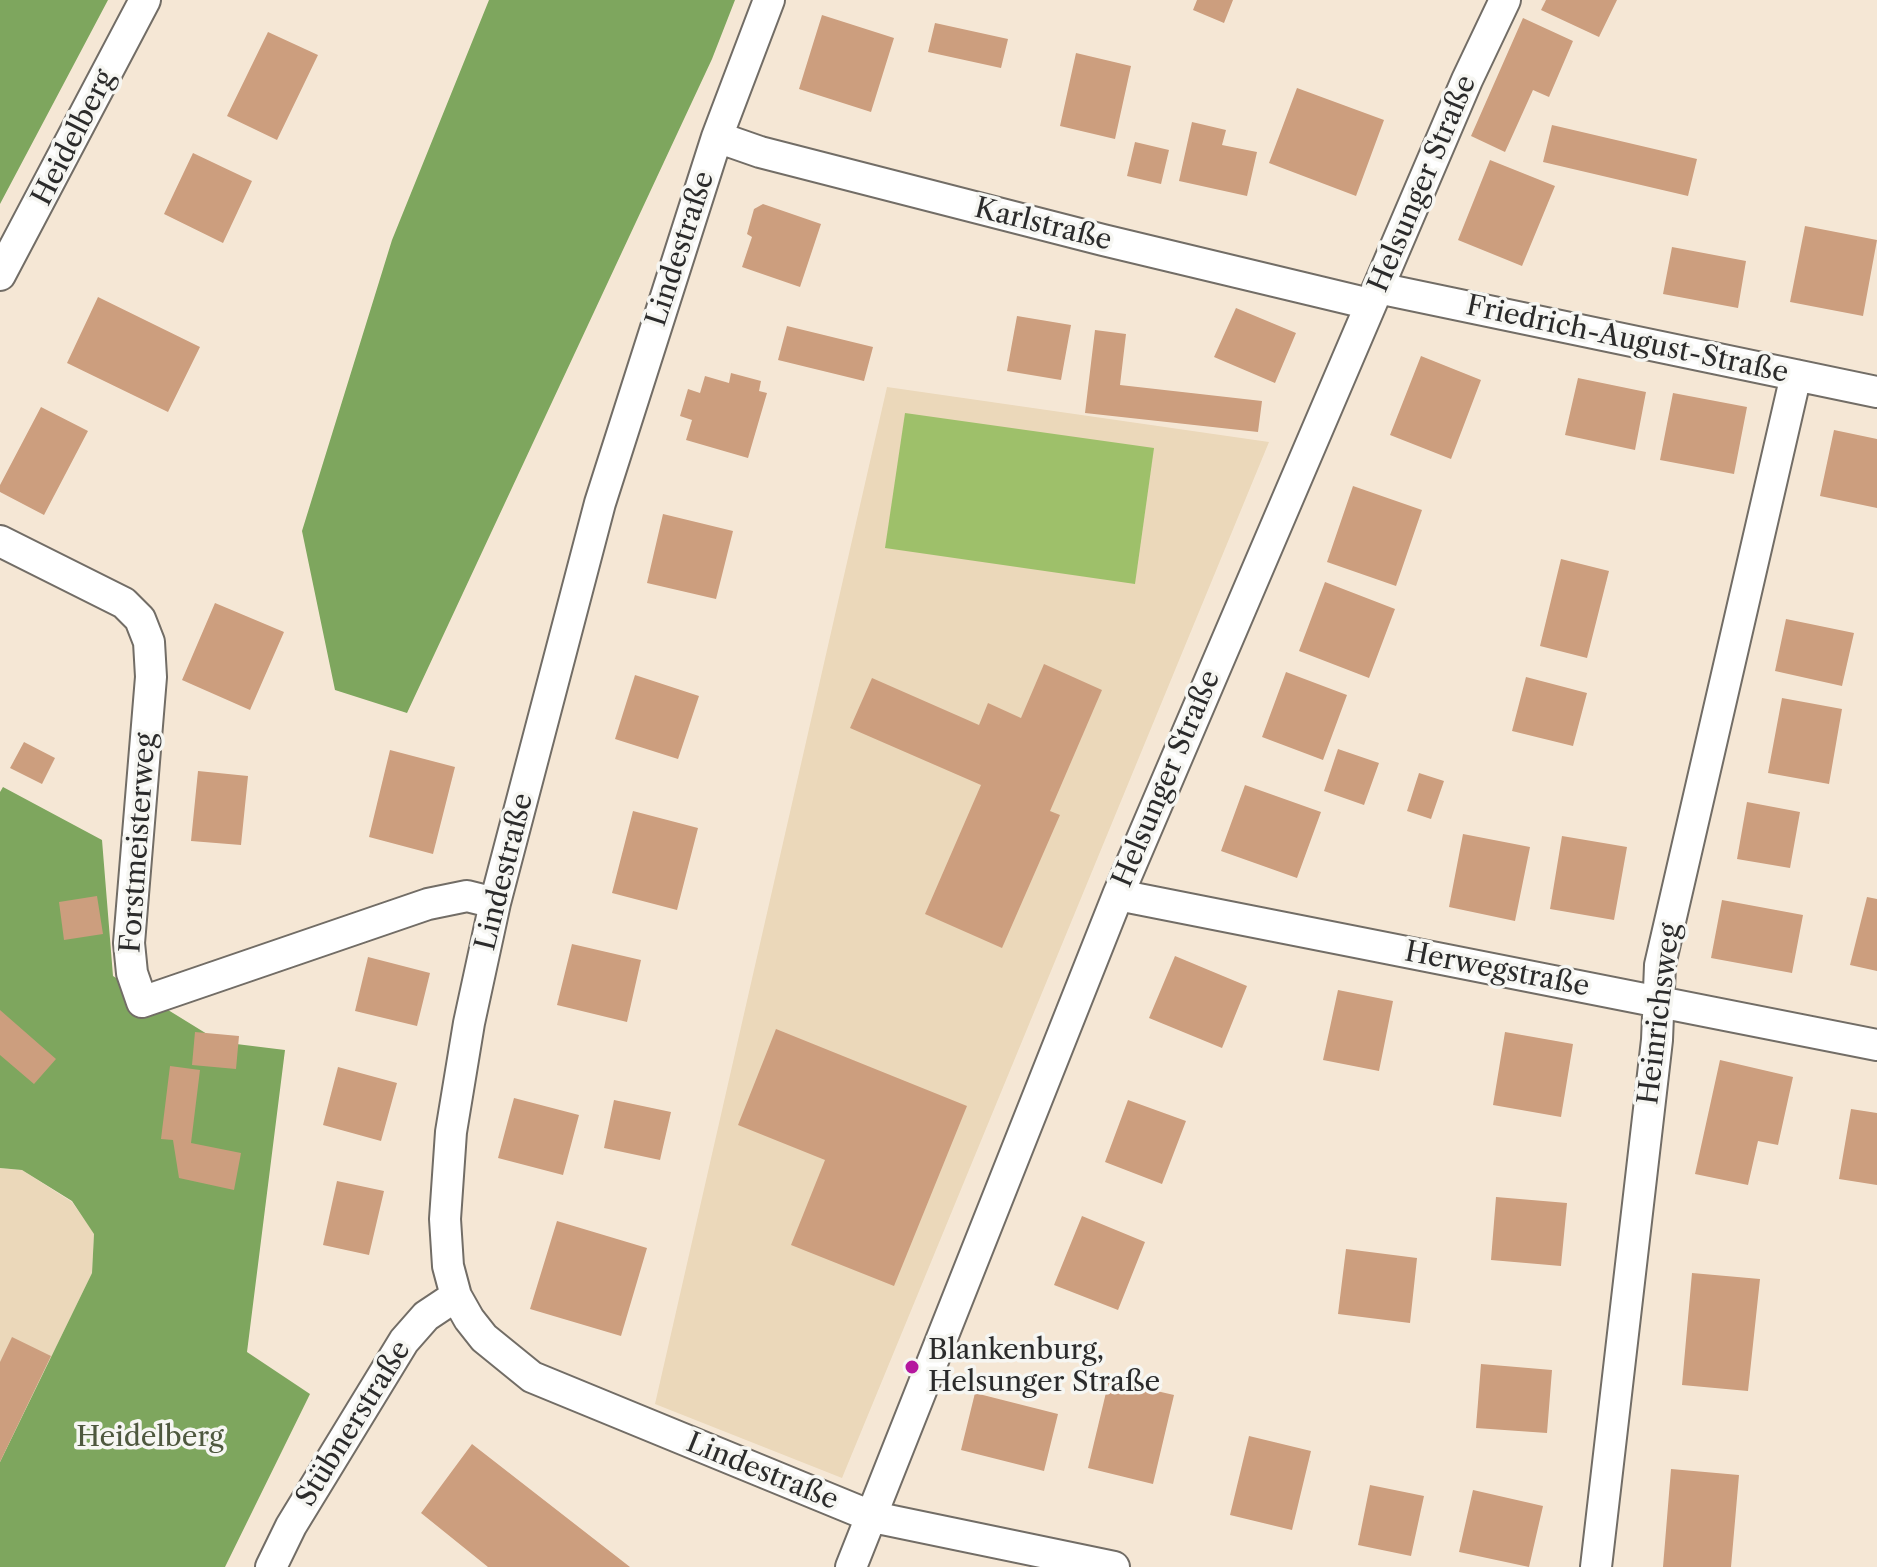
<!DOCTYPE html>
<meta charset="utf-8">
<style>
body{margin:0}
canvas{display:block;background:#f5e7d5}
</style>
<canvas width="1877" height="1567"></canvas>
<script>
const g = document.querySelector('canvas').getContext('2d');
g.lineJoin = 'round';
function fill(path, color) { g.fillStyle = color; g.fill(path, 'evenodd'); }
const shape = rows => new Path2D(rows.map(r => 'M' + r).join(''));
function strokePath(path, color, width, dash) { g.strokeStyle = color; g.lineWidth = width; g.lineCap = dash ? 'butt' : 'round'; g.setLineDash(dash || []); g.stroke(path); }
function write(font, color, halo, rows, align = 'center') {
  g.font = font + ' "Libre Caslon Text",serif'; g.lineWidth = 7; g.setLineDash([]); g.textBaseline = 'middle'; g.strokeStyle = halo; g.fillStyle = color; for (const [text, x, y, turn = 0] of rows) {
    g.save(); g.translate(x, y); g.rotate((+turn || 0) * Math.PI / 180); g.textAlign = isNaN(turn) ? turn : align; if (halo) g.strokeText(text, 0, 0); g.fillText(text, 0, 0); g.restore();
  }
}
fill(shape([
 [887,387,1269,442,842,1478,655,1404],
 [0,1168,22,1170,72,1202,94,1233,92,1273,0,1462]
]), '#ebd8ba');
fill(shape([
 [905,413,1154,448,1135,584,885,548]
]), '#9ec06a');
fill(shape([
 [0,0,108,0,0,204],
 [489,0,735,0,712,59,407,713,335,690,302,531,392,240],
 [3,787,102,840,113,976,220,1042,285,1050,247,1352,310,1394,225,1567,0,1567,0,1462,92,1273,94,1234,72,1201,22,1170,0,1168,0,792]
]), '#7ea65e');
fill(shape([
 [1197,0,1233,0,1224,23,1193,10],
 [1546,0,1617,0,1599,37,1541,10],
 [822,15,894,38,871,112,799,89],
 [1523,18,1573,41,1549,97,1533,90,1505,152,1471,136],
 [935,23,1008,39,1001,68,928,52],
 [268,32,318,55,277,140,227,116],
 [1076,53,1131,66,1115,139,1060,126],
 [1297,88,1384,120,1356,196,1269,163],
 [1192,122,1226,130,1222,145,1257,152,1247,196,1179,181],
 [1552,125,1697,159,1688,196,1543,162],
 [1135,142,1169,150,1161,184,1127,176],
 [193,153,252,181,223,243,164,214],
 [1490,160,1555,186,1522,266,1458,240],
 [763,204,821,224,800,287,742,267,752,237,747,234,754,209],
 [1805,226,1877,240,1863,316,1790,302],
 [1672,247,1746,261,1738,308,1663,294],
 [98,297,200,347,168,412,67,363],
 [1236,308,1296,333,1275,383,1214,357],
 [1017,316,1071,325,1061,380,1007,371],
 [787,326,873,347,864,381,778,360],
 [1095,330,1126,334,1120,385,1262,401,1258,432,1085,413],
 [1421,356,1481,380,1451,459,1390,435],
 [731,373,761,381,759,391,767,393,748,458,686,440,692,420,680,416,688,389,700,393,705,376,729,383],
 [1578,378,1646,392,1635,450,1565,435],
 [1673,393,1747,407,1734,474,1660,460],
 [41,407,88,431,44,515,0,492,0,485],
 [1834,430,1877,439,1877,508,1820,496],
 [1353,486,1422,510,1396,586,1327,562],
 [663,514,733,531,716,599,647,583],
 [1561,559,1609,571,1587,658,1540,646],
 [1325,582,1395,609,1369,678,1299,651],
 [215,603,284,632,250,710,182,680],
 [1786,619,1854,633,1842,686,1775,671],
 [1044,664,1102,690,1050,811,1060,815,1002,948,925,914,981,785,850,728,872,678,979,725,988,703,1021,718],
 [1286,672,1347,695,1323,760,1262,737],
 [635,675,699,696,678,759,615,739],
 [1526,677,1587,693,1573,746,1512,731],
 [1782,698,1842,709,1829,784,1768,773],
 [24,742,55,758,42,784,10,768],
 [1338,749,1379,763,1364,805,1324,791],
 [390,750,455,767,433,854,369,837],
 [198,771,248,776,241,845,191,841],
 [1419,773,1444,781,1431,819,1407,811],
 [1245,785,1321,812,1297,878,1221,851],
 [1747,802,1800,812,1790,868,1737,859],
 [633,811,698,828,677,910,612,893],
 [1463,834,1530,847,1515,921,1449,907],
 [1562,836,1627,847,1614,920,1550,909],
 [97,896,103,934,64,940,59,902],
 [1867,897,1877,899,1877,971,1850,965],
 [1722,900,1803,915,1792,973,1711,958],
 [572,944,641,960,627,1022,557,1005],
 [1175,956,1247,986,1222,1048,1149,1018],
 [368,957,430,973,417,1026,355,1011],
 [1338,990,1393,1001,1379,1071,1323,1060],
 [0,1010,56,1059,34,1084,0,1055],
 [776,1029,967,1106,894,1286,791,1245,825,1160,738,1125],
 [195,1032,239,1036,236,1069,192,1065],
 [1505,1032,1573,1044,1561,1117,1493,1105],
 [1720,1060,1793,1077,1778,1145,1758,1141,1748,1185,1695,1174],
 [170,1066,200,1070,191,1143,241,1153,234,1190,179,1178,173,1140,161,1139],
 [338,1067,397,1083,381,1141,323,1125],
 [514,1098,579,1115,563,1175,498,1158],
 [614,1100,671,1112,660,1160,604,1148],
 [1128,1100,1186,1121,1162,1184,1105,1162],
 [1851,1109,1877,1113,1877,1185,1839,1179],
 [337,1181,384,1191,369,1255,323,1245],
 [1496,1197,1567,1203,1561,1266,1491,1260],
 [1082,1216,1145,1242,1118,1310,1054,1285],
 [557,1221,647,1248,621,1336,530,1309],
 [1346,1249,1417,1258,1410,1323,1338,1314],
 [1692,1273,1760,1279,1748,1391,1682,1385],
 [12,1337,51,1356,0,1462,0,1362],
 [1481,1364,1552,1370,1547,1433,1476,1428],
 [1109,1380,1174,1395,1153,1484,1088,1468],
 [975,1393,1058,1414,1044,1471,961,1450],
 [1249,1436,1311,1451,1292,1530,1230,1515],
 [472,1444,630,1567,488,1567,421,1513],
 [1671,1469,1739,1475,1731,1567,1663,1567],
 [1370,1485,1424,1496,1411,1556,1358,1545],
 [1473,1490,1543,1506,1529,1567,1459,1552]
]), '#cc9e7e');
const minor = shape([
 [769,0,717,137,600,503,495,903,469,1023,451,1132,445,1219,448,1266,456,1296,469,1319,484,1338,532,1377,873,1517,1114,1567],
 [717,137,760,152,1103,240,1370,304],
 [0,275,145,0],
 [1378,288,1877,392],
 [0,541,124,603,140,619,149,642,151,677,129,943,132,973,142,1002,428,904,467,896,495,903],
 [1118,895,1877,1045],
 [271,1567,291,1526,404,1341,426,1316,456,1296],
 [851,1567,1118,895,1467,80,1505,0],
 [1596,1567,1657,1040,1660,965,1796,375]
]);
strokePath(minor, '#726d66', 34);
strokePath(minor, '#fff', 30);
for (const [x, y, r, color] of [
 [912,1367,8,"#b5179e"]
]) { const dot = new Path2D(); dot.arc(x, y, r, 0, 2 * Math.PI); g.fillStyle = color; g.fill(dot); strokePath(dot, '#f6f6f2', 3); }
write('28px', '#2b2b2b', '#f6f6f2', [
 ["Heidelberg",74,138,-63],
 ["Helsunger Straße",1423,184,-67],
 ["Karlstraße",1043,225,14],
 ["Lindestraße",681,249,-72],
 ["Friedrich-August-Straße",1627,340,12],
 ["Helsunger Straße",1167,779,-67],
 ["Forstmeisterweg",139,843,-86],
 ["Lindestraße",505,872,-76],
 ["Herwegstraße",1497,970,11],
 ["Heinrichsweg",1660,1014,-83],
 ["Stübnerstraße",354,1424,-58],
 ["Lindestraße",762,1472,22]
]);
write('28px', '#2b2b2b', '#f6f6f2', [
 ["Blankenburg,",928,1351],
 ["Helsunger Straße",928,1383]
], 'left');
write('28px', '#4e583e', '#f6f6f2', [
 ["Heidelberg",150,1438]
]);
</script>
